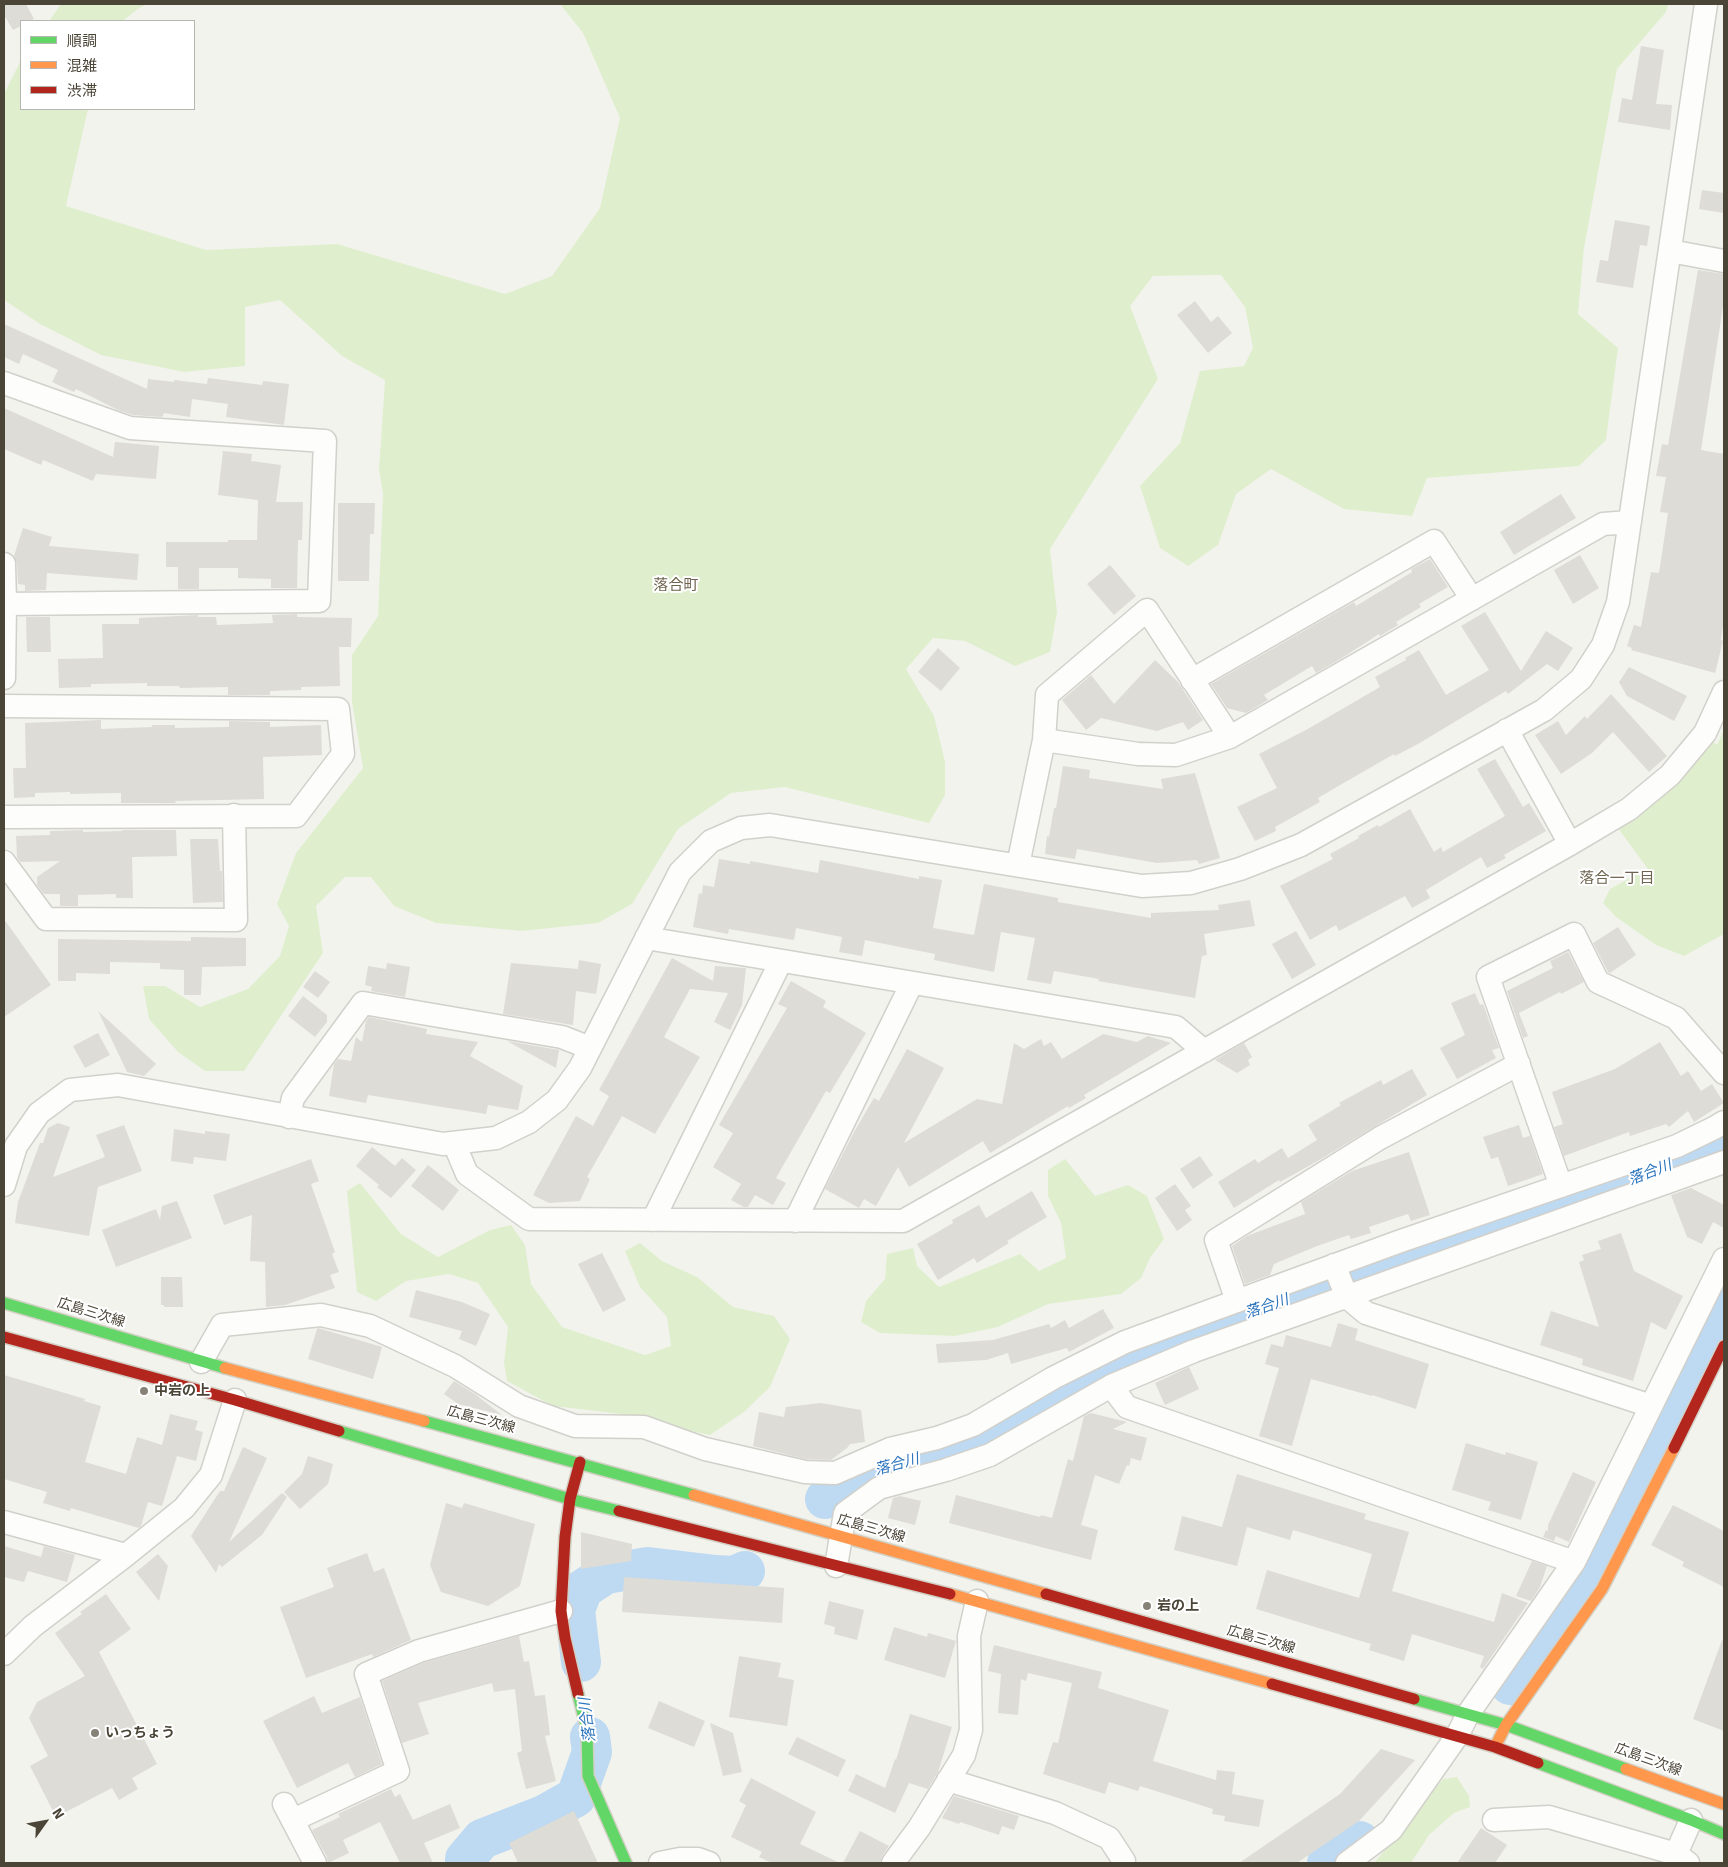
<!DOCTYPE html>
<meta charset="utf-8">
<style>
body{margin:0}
#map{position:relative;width:1728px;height:1867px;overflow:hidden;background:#f3f3ee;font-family:Signika,"Noto Sans JP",sans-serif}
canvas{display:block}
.frame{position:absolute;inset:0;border:5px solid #4b4538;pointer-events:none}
.legend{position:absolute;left:20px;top:20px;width:175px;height:90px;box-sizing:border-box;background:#fff;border:1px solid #b7b5af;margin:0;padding:6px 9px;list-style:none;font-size:15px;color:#4b4538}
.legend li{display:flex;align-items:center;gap:10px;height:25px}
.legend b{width:25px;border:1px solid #b7b5af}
.north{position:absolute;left:20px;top:1797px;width:50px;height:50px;-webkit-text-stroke:4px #fff;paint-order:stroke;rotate:58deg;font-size:14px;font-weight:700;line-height:20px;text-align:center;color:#4b4538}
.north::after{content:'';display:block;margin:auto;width:18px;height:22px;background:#4b4538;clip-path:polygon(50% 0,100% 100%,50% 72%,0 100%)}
</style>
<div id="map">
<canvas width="1728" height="1867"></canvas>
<div class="frame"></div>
<ul class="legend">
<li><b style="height:6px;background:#63d668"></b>順調</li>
<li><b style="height:6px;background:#ff974d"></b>混雑</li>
<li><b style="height:6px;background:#b3261e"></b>渋滞</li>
</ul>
<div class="north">N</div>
</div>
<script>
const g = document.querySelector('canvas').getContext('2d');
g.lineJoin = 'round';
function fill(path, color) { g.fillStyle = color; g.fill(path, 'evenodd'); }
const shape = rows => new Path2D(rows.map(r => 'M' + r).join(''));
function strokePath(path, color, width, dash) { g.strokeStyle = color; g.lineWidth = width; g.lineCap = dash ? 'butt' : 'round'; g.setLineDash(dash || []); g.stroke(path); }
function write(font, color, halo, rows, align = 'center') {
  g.font = font + ' Signika,"Noto Sans JP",sans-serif'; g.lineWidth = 4; g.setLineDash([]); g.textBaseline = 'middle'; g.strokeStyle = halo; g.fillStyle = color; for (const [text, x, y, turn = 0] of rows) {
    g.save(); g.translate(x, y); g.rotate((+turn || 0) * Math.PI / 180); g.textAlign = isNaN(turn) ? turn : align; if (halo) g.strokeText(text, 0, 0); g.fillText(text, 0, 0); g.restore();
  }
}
fill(shape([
 [61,4,148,4,139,8,123,21,49,21],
 [560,4,1668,4,1666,12,1617,69,1584,248,1578,314,1618,348,1606,440,1579,466,1427,478,1412,516,1344,509,1271,469,1236,494,1218,545,1188,566,1160,548,1140,486,1180,443,1200,371,1244,366,1253,348,1245,307,1221,275,1153,276,1130,306,1158,379,1050,549,1057,612,1050,652,1015,666,965,641,933,638,906,669,934,716,945,762,945,795,929,823,785,787,731,793,678,829,632,904,598,923,522,931,436,923,394,906,371,877,345,877,316,906,323,953,244,1071,205,1071,178,1052,149,1019,143,986,165,986,200,1007,248,989,280,956,289,926,277,904,296,853,363,768,352,702,352,655,378,616,383,494,379,469,385,380,342,356,280,300,245,307,245,366,184,372,101,355,40,324,4,300,4,94,21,60,21,109,88,109,66,206,206,250,337,244,505,294,552,276,600,208,620,118,583,33],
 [1724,730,1724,934,1684,956,1656,945,1616,917,1603,903,1610,889,1635,875,1653,876,1615,824,1708,738,1717,745],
 [1065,1159,1095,1196,1128,1185,1147,1196,1164,1239,1150,1258,1141,1278,1121,1294,1048,1304,998,1327,955,1336,880,1333,861,1322,866,1301,885,1279,887,1254,913,1248,917,1266,939,1287,1020,1254,1039,1271,1066,1258,1061,1223,1048,1196,1048,1170],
 [360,1183,401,1234,438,1257,490,1230,511,1225,525,1245,531,1284,562,1327,645,1355,671,1346,667,1317,640,1287,625,1251,640,1243,662,1261,697,1277,733,1307,774,1316,790,1339,770,1387,744,1412,710,1435,660,1425,621,1414,553,1406,507,1381,504,1363,508,1327,478,1283,449,1274,406,1281,376,1301,357,1292,347,1191],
 [1457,1777,1469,1796,1470,1807,1454,1813,1429,1835,1411,1863,1374,1863,1443,1779]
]), '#dfefce');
strokePath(shape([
 [825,1499,865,1473,896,1463,970,1445,1050,1398,1126,1360,1205,1328,1651,1174,1724,1143],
 [581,1662,575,1610,583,1589,606,1574,648,1567,716,1575,734,1576,745,1571],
 [1510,1685,1584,1576,1614,1524,1724,1296],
 [465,1863,465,1859,482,1839,544,1815,576,1797,592,1752,590,1737],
 [1327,1863,1360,1841]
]), '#bed9f2', 40);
fill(shape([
 [4,4,26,4,34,19,29,21,21,21,21,26,13,30,4,15],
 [1641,46,1664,50,1656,104,1672,105,1670,130,1618,122,1622,98,1632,100],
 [1702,190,1724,193,1724,213,1699,209],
 [1615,220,1650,226,1647,246,1640,245,1633,288,1596,282,1600,260,1608,261],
 [1698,270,1724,274,1724,300,1701,450,1724,454,1724,617,1721,640,1723,641,1715,673,1631,650,1632,648,1627,646,1634,625,1641,627,1651,572,1659,573,1668,513,1660,512,1666,477,1656,476,1662,444,1668,445],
 [1195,301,1211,322,1218,316,1232,333,1208,353,1177,315],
 [4,324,147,389,148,379,174,382,174,380,207,384,208,378,262,385,263,381,289,384,284,425,226,417,228,404,192,399,190,417,164,413,163,416,161,417,133,415,118,410,76,389,74,392,52,382,58,370,23,354,19,364,4,357],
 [4,408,113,457,115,442,159,446,156,479,96,474,93,481,43,460,41,465,4,449],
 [223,451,252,454,251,461,281,465,276,502,303,502,302,540,298,540,297,588,271,588,271,579,238,578,238,568,199,568,199,589,178,589,178,567,166,567,166,542,228,542,228,540,257,540,258,500,218,495],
 [1561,494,1576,518,1514,555,1500,532],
 [338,503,375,503,374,534,370,534,369,581,338,581],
 [23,528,52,537,49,546,139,554,137,580,47,573,46,590,25,591,25,585,18,584,17,564,14,556],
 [1580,555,1599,588,1573,604,1554,570],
 [1430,559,1448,587,1419,604,1421,607,1396,622,1398,625,1380,636,1379,634,1342,658,1316,673,1312,666,1264,695,1268,700,1246,713,1227,708,1211,684,1354,602,1356,606,1412,572,1411,569],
 [1110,565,1136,596,1114,615,1087,584],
 [1485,612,1521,671,1546,631,1573,648,1558,671,1547,664,1508,694,1506,691,1418,744,1395,756,1394,754,1335,788,1318,798,1320,802,1275,827,1276,831,1255,841,1237,807,1277,788,1259,754,1306,730,1380,687,1375,677,1406,660,1405,658,1419,650,1446,695,1489,670,1461,626],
 [297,614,297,617,352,618,351,647,339,647,340,686,301,687,301,690,270,691,270,695,228,695,228,687,180,688,179,686,147,686,147,683,91,684,91,687,59,688,58,659,103,658,102,624,139,624,139,618,198,615,198,617,216,617,217,625,273,623,272,615],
 [26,617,50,617,51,652,27,652],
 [938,648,960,668,941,691,918,672],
 [1155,660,1178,682,1203,720,1188,730,1183,722,1157,731,1101,718,1086,730,1062,700,1091,675,1114,704],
 [1629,667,1687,696,1674,721,1627,696,1619,682],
 [1611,694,1667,756,1649,772,1613,732,1592,753,1561,774,1535,735,1558,721,1566,735,1585,716,1587,719],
 [101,720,101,729,152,727,152,725,175,725,175,728,229,727,229,721,270,722,270,727,321,725,322,755,263,757,264,799,175,801,176,803,121,803,121,793,70,794,70,792,35,793,35,797,14,798,13,768,26,768,25,723],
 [1495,759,1523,807,1529,803,1546,831,1504,855,1506,858,1487,868,1481,857,1426,890,1430,898,1412,908,1405,896,1339,931,1336,925,1310,940,1280,886,1333,859,1330,854,1359,838,1358,836,1378,825,1379,827,1410,809,1434,852,1441,847,1443,852,1505,816,1477,769],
 [1063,766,1090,770,1089,778,1163,789,1161,779,1195,773,1220,858,1199,864,1197,860,1157,863,1077,849,1075,859,1045,854,1047,836,1049,837,1054,808,1056,808],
 [83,830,83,832,122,831,122,830,176,830,177,856,132,857,133,898,116,898,116,894,78,895,78,906,60,906,60,894,44,894,37,885,37,877,60,861,20,862,17,857,16,836,50,835,50,831],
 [190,839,218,839,220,871,222,871,223,902,193,903],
 [719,859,750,864,750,861,818,873,820,860,919,879,919,876,942,880,933,928,974,935,984,884,1058,898,1058,902,1151,918,1151,913,1219,910,1218,905,1250,900,1255,926,1204,934,1207,955,1202,956,1195,998,1098,981,1099,979,1054,971,1051,984,1027,980,1035,938,1001,932,994,972,934,960,935,954,865,940,862,956,839,952,842,937,796,928,794,940,729,929,728,934,693,927,699,893,702,894,703,885,714,887],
 [4,919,51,985,4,1017],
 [1618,927,1636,955,1610,973,1608,972,1593,943],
 [1296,931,1316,965,1292,979,1272,944],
 [191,937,246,938,246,966,202,967,201,995,184,995,184,970,160,969,160,963,110,962,110,974,76,973,76,981,58,981,58,939,191,941],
 [1568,952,1584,982,1561,994,1560,992,1519,1013,1528,1036,1523,1038,1507,991,1553,968,1550,961],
 [672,958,713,981,715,966,746,968,742,1005,730,1030,714,1022,728,993,690,989,664,1037,700,1057,655,1134,622,1116,587,1177,590,1179,580,1201,549,1203,533,1195,576,1116,593,1126,609,1096,599,1090],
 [579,960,601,964,596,994,576,991,573,1025,503,1014,511,963,578,969],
 [387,963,410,967,405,997,371,991,372,987,365,985,368,966,386,969],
 [315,971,330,982,318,998,303,987],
 [791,981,826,1001,823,1007,866,1033,830,1093,826,1091,776,1178,786,1183,773,1205,755,1195,748,1207,744,1207,731,1200,741,1184,713,1167,733,1133,719,1125,787,1008,778,1004],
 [1475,993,1480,1005,1483,1004,1499,1048,1492,1050,1496,1058,1457,1079,1440,1048,1465,1035,1451,1003],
 [303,996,327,1015,327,1022,315,1037,288,1016],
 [98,1011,156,1064,144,1076,127,1072],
 [369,1017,427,1029,426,1034,478,1042,470,1056,523,1086,518,1110,488,1105,486,1114,368,1095,366,1103,329,1096,334,1064,338,1059,351,1061,356,1037,362,1042,366,1021],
 [98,1033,110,1055,85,1068,73,1046],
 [1103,1034,1137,1042,1148,1036,1171,1043,1084,1095,1086,1098,1069,1108,1068,1106,990,1153,983,1141,909,1187,898,1167,876,1206,864,1199,859,1208,825,1189,854,1132,874,1098,879,1101,907,1049,944,1068,904,1143,977,1099,1002,1104,1014,1043,1024,1049,1041,1039,1044,1046,1051,1042,1062,1059],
 [507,1041,559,1050,556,1068],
 [1660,1042,1681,1076,1688,1071,1701,1091,1712,1084,1724,1103,1694,1122,1688,1111,1669,1127,1666,1124,1630,1136,1629,1132,1564,1156,1554,1127,1563,1124,1552,1092,1615,1069],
 [1244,1043,1252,1057,1248,1060,1250,1065,1237,1073,1215,1060],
 [1412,1069,1427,1095,1316,1162,1280,1182,1279,1180,1234,1208,1218,1182,1255,1159,1258,1163,1282,1148,1288,1158,1317,1140,1308,1125,1341,1105,1339,1103,1381,1080,1383,1085],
 [58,1123,70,1127,53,1177,105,1157,96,1135,124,1125,142,1171,98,1187,89,1236,15,1223,18,1202,40,1143,43,1143,48,1128],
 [1519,1125,1523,1138,1530,1136,1543,1174,1508,1186,1498,1157,1491,1159,1483,1137],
 [174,1129,205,1134,205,1131,230,1134,226,1161,194,1157,193,1164,171,1161],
 [372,1147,395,1166,402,1158,416,1170,391,1198,377,1187,379,1185,356,1166],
 [1409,1152,1430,1215,1411,1221,1408,1214,1369,1227,1371,1233,1351,1239,1349,1235,1317,1246,1274,1264,1270,1275,1245,1284,1232,1246,1247,1236,1305,1214,1301,1202,1352,1171],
 [1200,1156,1213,1175,1193,1189,1180,1169],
 [311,1159,319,1181,311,1184,335,1252,332,1254,339,1272,330,1275,335,1288,285,1305,266,1307,265,1262,250,1261,252,1215,224,1225,213,1195],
 [428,1165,459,1190,443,1211,411,1186],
 [1175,1184,1191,1206,1185,1210,1192,1220,1177,1231,1155,1198],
 [1691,1188,1724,1205,1724,1228,1713,1222,1702,1244,1687,1237,1671,1195],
 [1032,1191,1047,1217,1007,1241,1009,1243,977,1263,974,1258,938,1280,917,1244,953,1223,952,1220,979,1205,986,1218],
 [177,1201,192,1238,116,1267,102,1230,156,1209,160,1220,162,1206],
 [1621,1233,1634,1271,1683,1296,1666,1330,1651,1322,1633,1381,1582,1365,1583,1359,1540,1345,1551,1311,1599,1327,1579,1262,1584,1260,1582,1255,1601,1249,1598,1241],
 [602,1253,626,1300,603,1312,578,1264],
 [161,1277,182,1277,183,1307,164,1307,164,1305,161,1305],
 [416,1290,462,1302,490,1314,476,1346,459,1339,462,1331,409,1317],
 [1103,1309,1114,1328,1069,1352,1067,1348,1011,1364,1008,1353,986,1360,938,1363,936,1344,993,1340,1049,1324,1051,1328,1065,1320,1069,1328],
 [1338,1323,1358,1329,1355,1340,1429,1364,1416,1409,1372,1395,1372,1396,1311,1379,1292,1446,1259,1436,1279,1368,1265,1364,1271,1344,1283,1347,1286,1335,1331,1347],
 [318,1328,382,1347,373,1379,308,1359,317,1329],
 [1189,1367,1199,1389,1165,1405,1155,1383],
 [4,1375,85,1399,84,1401,101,1406,85,1462,126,1474,137,1437,162,1445,170,1414,198,1421,195,1430,203,1432,196,1461,177,1456,162,1506,148,1502,141,1526,139,1528,71,1508,70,1511,43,1503,47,1492,4,1479],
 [454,1381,475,1394,502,1415,458,1404,444,1394],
 [821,1403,861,1410,865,1442,850,1444,847,1448,831,1460,805,1459,753,1446,759,1412,784,1417,786,1407],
 [1091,1413,1127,1422,1113,1429,1147,1438,1141,1461,1131,1458,1129,1466,1127,1465,1119,1484,1095,1475,1081,1525,1098,1530,1091,1560,949,1523,956,1495,1040,1517,1041,1515,1052,1518,1068,1459,1073,1461,1084,1416],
 [1466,1443,1505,1455,1506,1452,1538,1462,1521,1520,1488,1510,1491,1502,1452,1490],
 [243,1447,267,1458,229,1542,282,1493,287,1497,262,1535,222,1567,219,1564,216,1573,191,1536,220,1491,224,1491],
 [308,1456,333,1464,328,1484,300,1509,284,1492,302,1474],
 [1573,1472,1596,1482,1569,1542,1556,1536,1554,1541,1543,1537,1546,1530,1548,1531,1548,1525],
 [1237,1474,1366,1514,1364,1519,1409,1532,1392,1591,1494,1622,1502,1593,1528,1603,1483,1669,1480,1667,1484,1656,1412,1634,1404,1661,1369,1650,1371,1644,1256,1609,1267,1570,1359,1598,1372,1554,1293,1530,1290,1540,1247,1527,1237,1566,1174,1550,1182,1516,1222,1527],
 [900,1496,921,1501,915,1525,888,1518,893,1498],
 [446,1503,462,1508,464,1503,535,1524,520,1586,488,1606,441,1592,430,1565],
 [1673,1505,1724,1531,1724,1587,1682,1566,1684,1562,1651,1545],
 [581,1532,632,1544,631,1561,581,1569],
 [4,1546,41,1557,44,1546,75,1555,67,1582,28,1571,24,1582,4,1577],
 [367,1553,374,1572,384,1568,411,1640,373,1657,372,1654,306,1678,280,1607,334,1587,327,1568],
 [158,1554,168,1566,159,1601,136,1572],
 [1532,1561,1547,1566,1540,1587,1531,1601,1516,1596],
 [624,1577,784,1588,782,1623,622,1612],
 [106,1594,131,1629,99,1652,157,1764,132,1778,138,1789,119,1800,112,1788,56,1817,30,1766,48,1756,29,1718,37,1702,85,1676,55,1633,82,1614,80,1612],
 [829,1601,864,1610,857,1640,834,1634,835,1627,824,1624],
 [894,1627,927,1637,928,1633,956,1641,945,1678,884,1660],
 [519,1636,524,1662,529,1661,535,1696,545,1695,550,1735,545,1736,556,1781,526,1789,517,1753,522,1751,515,1689,494,1692,492,1683,418,1703,429,1734,402,1743,382,1681,423,1663],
 [1722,1640,1724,1641,1724,1731,1693,1719],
 [994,1645,1102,1672,1098,1688,1169,1710,1153,1761,1216,1780,1217,1770,1235,1772,1232,1794,1264,1800,1259,1827,1224,1821,1225,1816,1212,1814,1213,1809,1140,1786,1138,1791,1109,1782,1105,1794,1043,1774,1053,1742,1058,1743,1072,1683,1028,1673,1026,1681,1021,1679,1018,1715,998,1713,1001,1674,988,1671],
 [739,1656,781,1663,778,1677,794,1680,787,1726,729,1717],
 [314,1696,322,1713,360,1697,382,1764,355,1777,348,1763,297,1788,263,1721],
 [659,1701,705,1721,694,1747,648,1728],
 [910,1714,952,1727,938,1772,928,1789,909,1783,895,1813,848,1791,856,1774,885,1788,895,1759,896,1760],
 [710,1723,733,1733,742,1772,723,1776],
 [797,1737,846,1760,838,1777,788,1754],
 [1381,1749,1415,1760,1359,1821,1297,1863,1239,1863,1340,1794],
 [751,1778,816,1812,800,1844,840,1863,772,1863,759,1857,762,1852,731,1837,746,1805,739,1801],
 [391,1789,395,1797,400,1794,413,1820,450,1804,460,1828,424,1843,433,1863,400,1863,380,1822,343,1840,349,1853,328,1863,327,1857,312,1830,340,1817,338,1814],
 [954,1796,1019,1816,1014,1830,1002,1826,999,1835,960,1822,959,1824,942,1818],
 [574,1811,598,1863,518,1863,509,1843],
 [1481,1828,1507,1845,1495,1863,1457,1863],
 [860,1831,889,1846,882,1856,880,1863,843,1863]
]), '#dddcd6');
const street = shape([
 [1670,251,1724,261],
 [4,383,130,428,325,441,319,601,5,604,4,678],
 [4,564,5,604],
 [1192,680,1434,541,1472,599],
 [4,706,338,709,343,754,296,816,4,817],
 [1507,730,1570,844],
 [1044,740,1138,754,1176,755,1230,737,1603,524,1630,522],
 [4,862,46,919,236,920,234,815],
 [1018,865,1044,740,1047,695,1147,610,1230,737],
 [646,938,1176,1027,1204,1051],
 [289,1117,293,1098,363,1003,562,1037,590,1048],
 [454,1143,467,1174,529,1219,903,1221,1570,844,1629,809,1670,775,1705,733,1724,692],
 [4,1185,16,1146,39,1113,70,1090,118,1085,443,1144,496,1138,529,1122,557,1100,580,1068,680,872,711,841,741,828,770,825,1142,886,1191,883,1240,869,1301,845,1544,710,1581,679,1603,645,1618,602,1706,4],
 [1561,1186,1488,977,1574,934,1598,982,1676,1018,1724,1073],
 [653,1220,781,961],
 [795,1221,912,983],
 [1334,1265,1347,1297,1366,1313,1651,1406],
 [1237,1301,1216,1240,1380,1138,1519,1064],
 [201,1362,222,1325,321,1315,370,1326,455,1366,519,1406,575,1426,644,1427,705,1449,805,1472,835,1473,890,1449,937,1438,973,1425,1053,1378,1125,1342,1398,1242,1677,1146,1714,1128,1724,1122],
 [1111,1386,1127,1407,1574,1562],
 [4,1522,126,1555],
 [836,1566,845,1513,879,1488,946,1470,990,1455,1111,1386,1194,1351,1724,1162],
 [4,1654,33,1626,126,1555,184,1508,211,1475,235,1400],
 [948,1780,1055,1813,1109,1838,1124,1861,1124,1863],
 [284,1804,315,1863],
 [293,1820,398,1771,366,1674,419,1651,561,1611],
 [1494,1820,1549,1817,1676,1854,1688,1863],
 [1676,1854,1691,1820],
 [660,1863,680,1859,698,1859,709,1863],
 [893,1863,919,1828,964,1755,971,1730,969,1636,977,1601],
 [1347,1863,1391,1830,1457,1736,1468,1714,1574,1562,1724,1259]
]);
const fast = shape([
 [4,1303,225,1368],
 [424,1421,694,1495],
 [339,1431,570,1499,619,1511],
 [578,1694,587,1730,588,1776,626,1863],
 [1414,1699,1506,1725,1626,1769],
 [1538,1763,1691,1820,1724,1834]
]);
const slow = shape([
 [225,1368,424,1421],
 [694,1495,1046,1594],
 [950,1594,1272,1684],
 [1496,1745,1506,1725,1602,1589,1674,1448],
 [1626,1769,1724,1804]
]);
const jam = shape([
 [4,1337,235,1400,339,1431],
 [1674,1448,1724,1346],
 [619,1511,950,1594],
 [1046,1594,1414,1699],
 [1272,1684,1495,1747,1538,1763],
 [578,1694,565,1638,561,1611,565,1537,570,1499,580,1462]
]);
strokePath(street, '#d1d0cb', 25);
strokePath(fast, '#d3d0c5', 14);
strokePath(slow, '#d3d0c5', 14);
strokePath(jam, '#d3d0c5', 14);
strokePath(street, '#fdfdfc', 22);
strokePath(fast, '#63d668', 11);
strokePath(slow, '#ff974d', 11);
strokePath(jam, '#b3261e', 11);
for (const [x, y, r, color] of [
 [144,1391,5,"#868278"],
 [1147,1606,5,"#868278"],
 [95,1733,5,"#868278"]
]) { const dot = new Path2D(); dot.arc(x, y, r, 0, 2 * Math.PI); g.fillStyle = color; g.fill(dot); strokePath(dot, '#fff', 2); }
write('14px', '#4b4538', '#fff', [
 ["広島三次線",91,1313,17],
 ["広島三次線",481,1420,15],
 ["広島三次線",871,1529,16],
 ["広島三次線",1261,1640,16],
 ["広島三次線",1648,1760,20]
]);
write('bold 14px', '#4b4538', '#fff', [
 ["中岩の上",154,1391],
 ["岩の上",1157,1606],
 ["いっちょう",105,1733]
], 'left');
write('15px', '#6e644f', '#fff', [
 ["落合町",676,586],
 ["落合一丁目",1617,879]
]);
write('italic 15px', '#2c74bc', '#fff', [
 ["落合川",1650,1173,-21],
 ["落合川",1267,1307,-19],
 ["落合川",897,1465,-15],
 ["落合川",588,1720,-97]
]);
</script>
